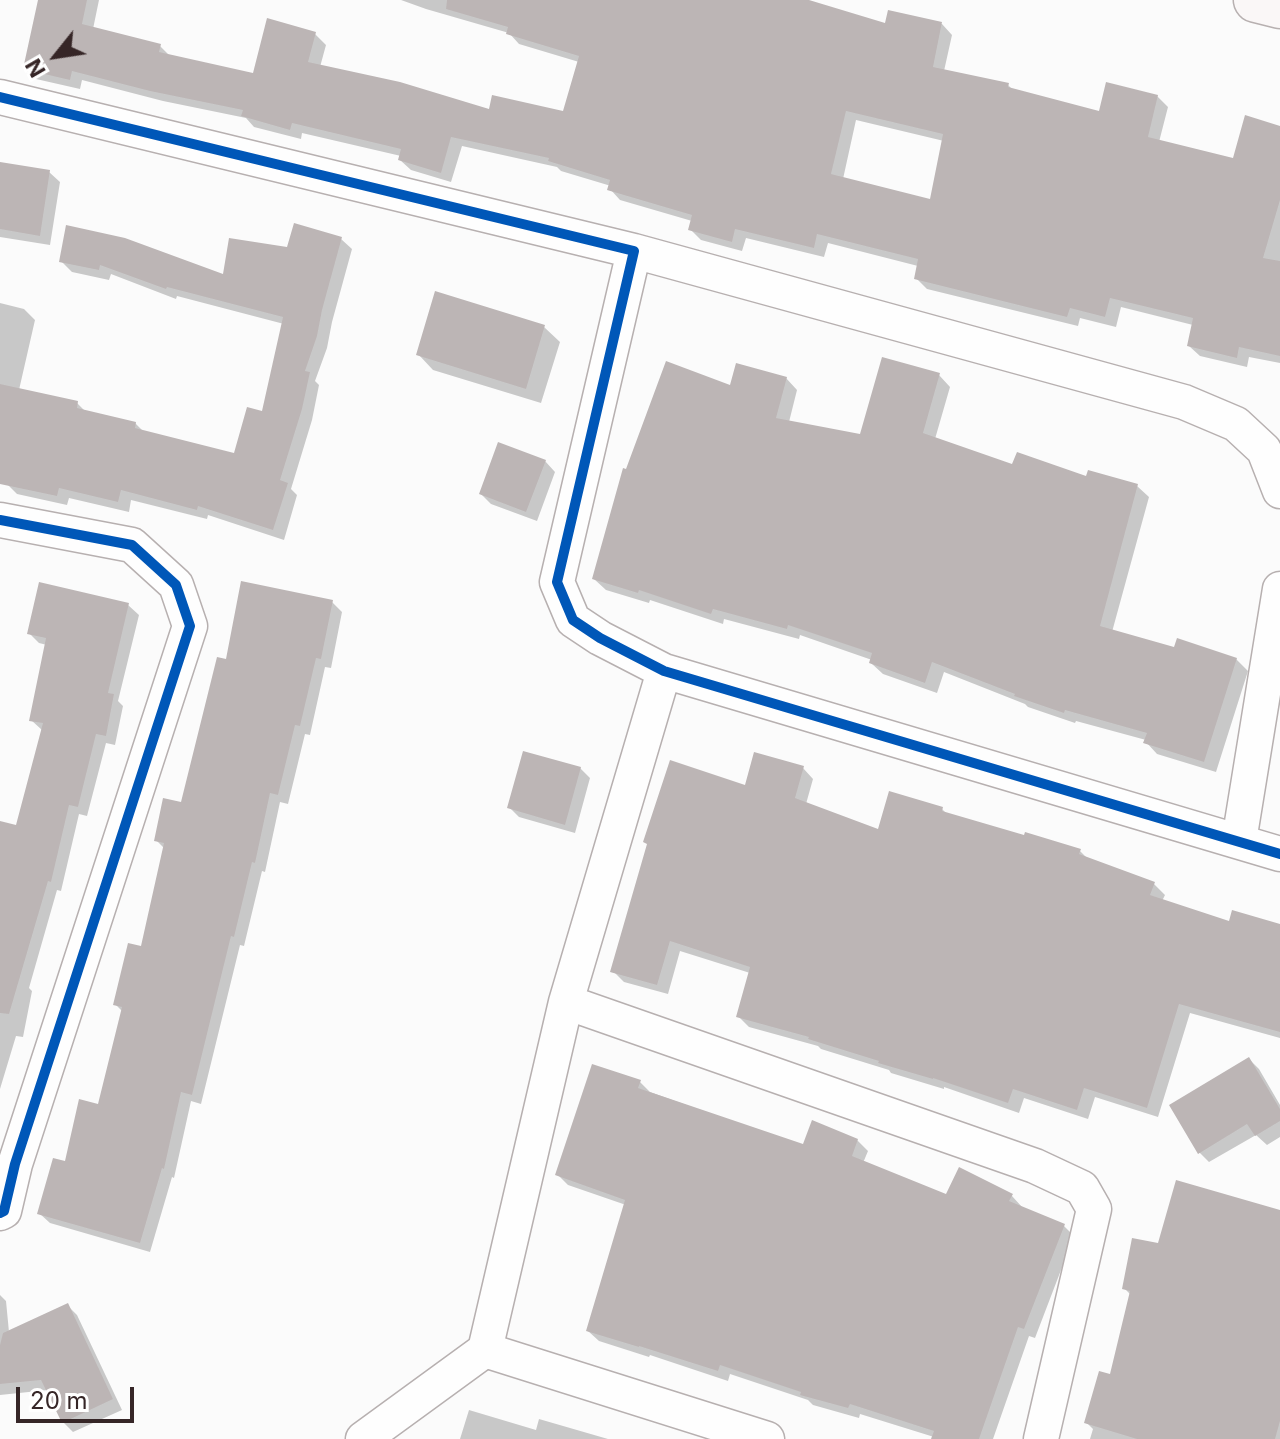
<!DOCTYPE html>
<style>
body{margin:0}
#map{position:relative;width:1280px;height:1439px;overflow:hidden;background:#fbfbfb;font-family:Inter,sans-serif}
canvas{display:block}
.north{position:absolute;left:16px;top:16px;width:80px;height:80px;-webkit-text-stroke:6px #fff;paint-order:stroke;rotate:240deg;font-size:22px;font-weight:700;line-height:32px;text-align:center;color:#362627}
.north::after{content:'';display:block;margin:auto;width:28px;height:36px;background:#362627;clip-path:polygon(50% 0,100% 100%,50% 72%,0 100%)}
.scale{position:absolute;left:16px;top:1387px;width:118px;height:36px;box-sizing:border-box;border:4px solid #362627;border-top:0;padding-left:10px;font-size:24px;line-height:28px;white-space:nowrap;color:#362627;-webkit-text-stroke:6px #fff;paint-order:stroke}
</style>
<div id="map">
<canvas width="1280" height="1439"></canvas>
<div class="north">N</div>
<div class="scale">20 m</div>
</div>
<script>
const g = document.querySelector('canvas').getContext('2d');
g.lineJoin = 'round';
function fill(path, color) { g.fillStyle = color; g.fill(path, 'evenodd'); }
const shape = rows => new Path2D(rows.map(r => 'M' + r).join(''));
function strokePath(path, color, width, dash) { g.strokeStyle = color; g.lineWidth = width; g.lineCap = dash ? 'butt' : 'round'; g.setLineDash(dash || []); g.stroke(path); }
fill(shape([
 [40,0,99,0,93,29,160,46,171,57,254,75,315,34,326,45,320,67,491,111,564,113,579,62,519,44,509,33,426,9,401,0,794,0,887,26,942,24,952,35,944,71,1008,85,1013,90,1100,113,1157,96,1168,107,1159,142,1234,160,1280,128,1280,363,1249,357,1247,367,1200,356,1189,346,1193,325,1121,307,1116,327,1080,318,1078,326,927,289,916,278,918,266,828,243,824,257,746,238,742,251,701,240,690,229,692,221,620,200,610,189,611,186,561,171,557,167,462,146,451,182,411,170,400,160,401,156,302,133,301,139,254,127,246,118,163,101,82,80,80,89,36,79,25,69],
 [856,120,944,141,932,202,843,179],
 [0,164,49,172,60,182,50,245,0,237],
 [341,239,352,249,332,322,327,348,315,381,319,385,312,420,291,489,297,495,284,540,208,515,207,519,131,500,129,512,69,498,67,505,17,494,0,477,0,303,24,309,35,320,19,390,77,403,86,412,135,423,144,432,236,456,264,414,284,324,177,296,176,299,111,274,109,280,72,272,61,261,224,277,288,249],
 [544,327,560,342,541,403,433,370,418,354],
 [939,375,950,387,935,439,1014,466,1137,486,1149,497,1112,632,1175,649,1236,659,1248,671,1216,772,1157,754,1146,742,1146,740,1076,721,1075,723,1028,707,1025,704,944,672,937,693,883,674,871,663,872,660,800,635,799,639,724,619,723,624,650,600,649,603,606,590,594,579,732,387,786,378,797,390,789,422,861,437],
 [545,461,555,472,537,521,491,504,481,494],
 [332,602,342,612,331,668,325,667,310,735,305,734,288,804,280,802,265,872,262,871,244,946,240,945,201,1104,191,1101,174,1178,172,1177,150,1252,50,1223,39,1213,99,1106,123,1012,115,1004,143,949,165,849,156,840,182,805,228,662],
 [128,605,139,615,118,701,123,706,115,745,106,743,87,816,79,814,61,891,57,890,29,988,32,991,23,1037,16,1036,0,1089,0,823,17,828,42,730,31,720,47,645,39,643,29,633],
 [580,768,590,778,575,833,519,817,509,807],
 [803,768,813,779,806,804,879,831,942,809,948,815,1080,851,1089,860,1154,884,1165,895,1162,901,1230,923,1280,926,1280,1038,1190,1013,1158,1117,1095,1097,1088,1119,1024,1098,1019,1113,944,1087,944,1089,891,1073,889,1070,821,1049,818,1046,749,1027,738,1016,750,973,680,951,668,994,624,982,613,971,746,788],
 [1249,1059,1259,1069,1280,1105,1280,1137,1267,1145,1256,1135,1209,1162,1199,1152],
 [640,1082,650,1092,804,1147,857,1140,868,1151,863,1163,947,1197,1012,1196,1022,1207,1064,1226,1074,1236,1035,1338,1029,1336,993,1439,934,1439,934,1437,860,1414,859,1418,813,1405,808,1400,730,1374,728,1381,650,1355,649,1357,599,1341,588,1331,626,1205,568,1185,557,1174],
 [1280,1215,1280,1439,1090,1439,1093,1429,1086,1422,1111,1377,1131,1295,1124,1288,1159,1246],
 [0,1295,6,1301,9,1332,67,1305,77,1315,122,1410,73,1432,63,1422,48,1390,0,1395],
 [469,1410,536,1430,539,1419,608,1439,460,1439]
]), '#0003');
fill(shape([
 [38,0,87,0,82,24,161,44,159,52,253,73,267,18,316,32,308,62,400,82,489,109,492,95,563,111,579,56,506,34,508,27,446,9,447,0,809,0,885,23,888,10,942,22,933,67,1009,83,1008,87,1099,111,1106,82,1158,95,1148,137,1233,158,1245,115,1280,126,1280,200,1263,258,1280,261,1280,356,1239,347,1237,358,1187,346,1193,318,1110,298,1105,317,1070,308,1067,317,914,279,918,259,817,234,814,248,735,229,732,242,688,230,692,215,607,190,610,180,548,161,549,158,451,137,441,173,398,160,401,149,292,123,290,130,241,116,243,110,150,91,72,71,70,80,23,69],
 [846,111,943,134,930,199,831,174],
 [0,162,50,170,40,236,0,229],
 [294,223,342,237,322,310,317,336,305,371,310,372,302,409,280,480,288,483,273,530,198,506,197,510,121,490,118,502,59,488,57,496,0,484,0,384,78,401,77,408,136,422,135,428,234,453,247,407,262,411,283,317,167,287,166,289,100,265,99,270,59,262,66,225,125,238,223,274,229,238,287,247],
 [435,291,545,325,526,389,416,355],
 [882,357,940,373,923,433,1012,464,1017,452,1086,476,1088,470,1138,484,1100,626,1174,647,1177,638,1237,658,1204,762,1143,743,1147,733,1065,710,1064,713,1014,696,1015,694,932,662,925,683,869,663,872,653,788,625,787,629,713,609,711,614,639,590,638,593,592,579,623,468,626,469,666,361,730,385,736,363,787,377,776,418,860,434],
 [498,442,546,460,526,512,479,494],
 [241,581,333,600,321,659,316,658,300,726,295,725,278,795,270,793,255,863,252,862,234,937,231,936,192,1095,181,1092,164,1169,162,1168,140,1243,37,1214,53,1158,65,1161,79,1099,98,1104,122,1007,113,1005,128,943,141,946,164,843,154,841,163,798,181,802,217,657,226,659],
 [39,582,129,603,108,693,114,694,106,736,96,734,78,807,69,805,51,882,48,881,9,1014,0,1013,0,821,16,825,43,723,29,721,46,638,27,634],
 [523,751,581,767,565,825,507,808],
 [754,752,804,766,795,798,878,829,889,791,943,807,942,811,1024,835,1025,832,1081,849,1079,854,1155,882,1150,895,1229,921,1232,910,1280,924,1280,1032,1179,1004,1147,1108,1084,1088,1077,1110,1013,1089,1008,1103,933,1078,933,1079,878,1063,879,1061,808,1039,809,1037,736,1017,750,967,670,941,657,985,610,972,647,844,643,842,670,760,745,785],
 [1249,1057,1280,1109,1280,1121,1255,1136,1247,1124,1198,1154,1169,1105],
 [592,1064,641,1080,638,1088,803,1144,812,1120,858,1139,852,1156,946,1194,959,1167,1013,1194,1009,1201,1065,1224,1024,1329,1018,1327,979,1439,931,1439,934,1431,850,1404,848,1408,800,1395,801,1392,720,1365,718,1371,639,1346,639,1347,586,1331,625,1200,555,1175],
 [1176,1180,1280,1210,1280,1421,1275,1439,1137,1439,1084,1423,1099,1371,1110,1374,1130,1291,1122,1289,1132,1238,1158,1243],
 [68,1303,113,1399,62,1423,41,1380,0,1384,0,1345,3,1333]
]), '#bcb5b5');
const street = shape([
 [0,97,634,251,557,582,573,620,600,638,664,671,1280,854],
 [634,251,1184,402,1236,424,1264,450,1280,491],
 [0,520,132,545,176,585,190,626,15,1164,4,1211,0,1213],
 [1239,841,1280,589],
 [566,1002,1035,1166,1082,1188,1094,1209,1041,1439],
 [485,1350,767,1439],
 [363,1439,485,1350,566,1002,664,671]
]);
const secondary = shape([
 [1256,0,1280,6]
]);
strokePath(street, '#b7b0b0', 37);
strokePath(secondary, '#b7b0b0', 47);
strokePath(street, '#fefefe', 34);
strokePath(secondary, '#faf7f7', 44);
strokePath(shape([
 [0,97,634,251,557,582,573,620,600,638,664,671,1280,854],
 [0,520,132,545,176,585,190,626,15,1164,4,1211,0,1213]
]), '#0057b8', 10);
</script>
